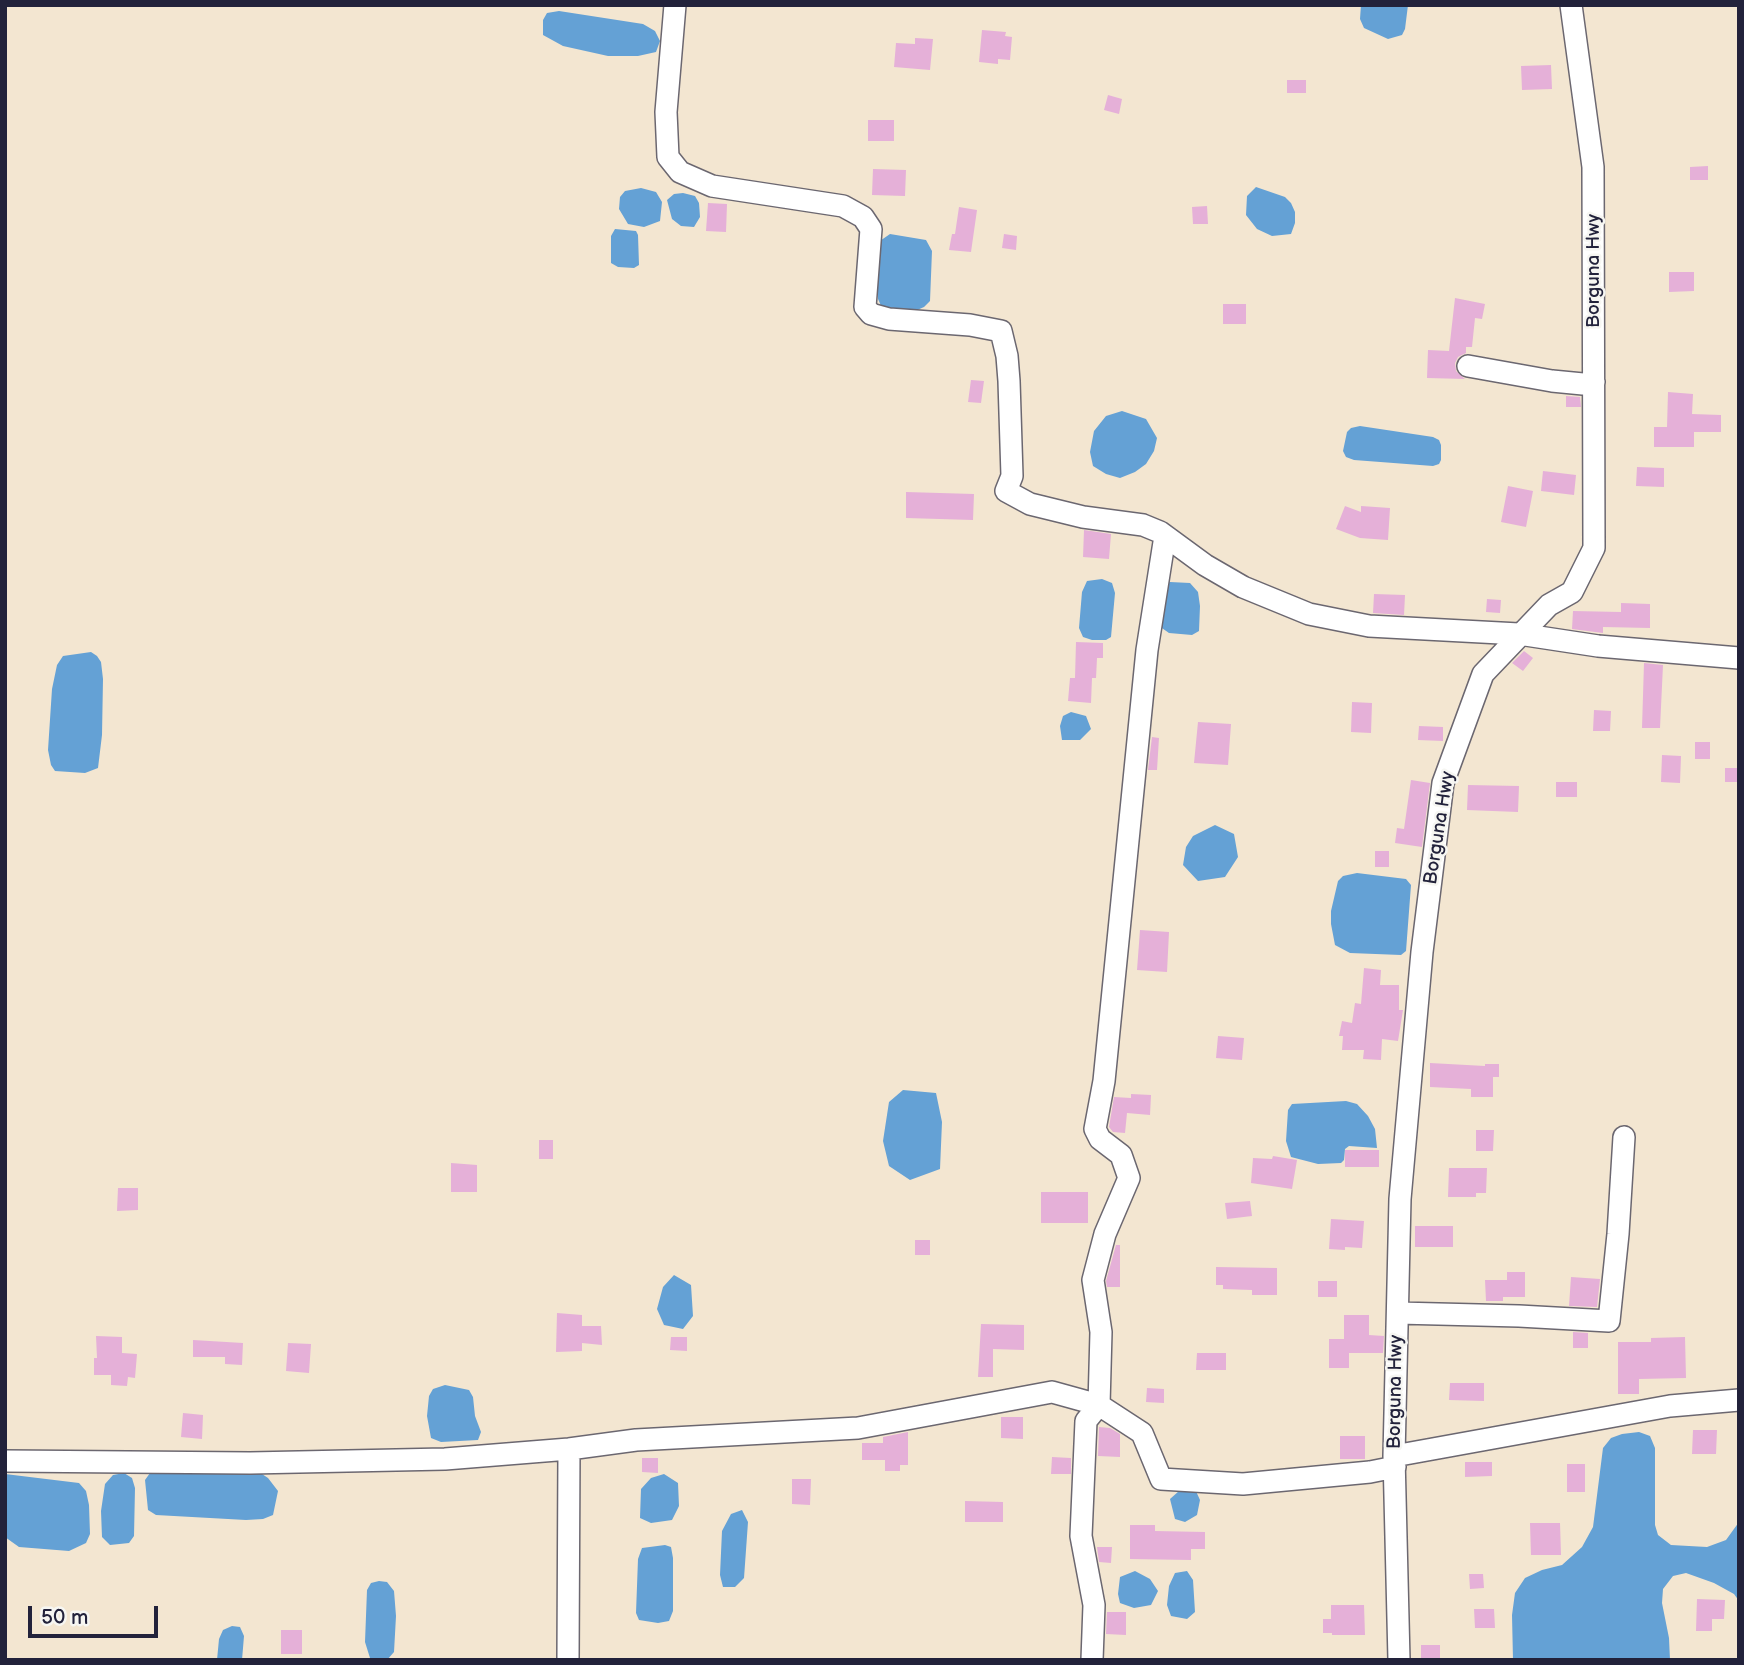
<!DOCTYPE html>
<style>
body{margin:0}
#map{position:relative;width:1744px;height:1665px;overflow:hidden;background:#f3e6d1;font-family:"Balsamiq Sans",sans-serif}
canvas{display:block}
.frame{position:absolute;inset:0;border:7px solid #22223b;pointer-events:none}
.scale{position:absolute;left:28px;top:1606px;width:130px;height:32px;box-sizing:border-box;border:4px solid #22223b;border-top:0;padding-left:9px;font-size:21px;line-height:24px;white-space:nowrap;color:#22223b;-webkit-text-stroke:5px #f6f6f2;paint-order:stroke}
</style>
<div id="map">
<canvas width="1744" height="1665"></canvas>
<div class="frame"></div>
<div class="scale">50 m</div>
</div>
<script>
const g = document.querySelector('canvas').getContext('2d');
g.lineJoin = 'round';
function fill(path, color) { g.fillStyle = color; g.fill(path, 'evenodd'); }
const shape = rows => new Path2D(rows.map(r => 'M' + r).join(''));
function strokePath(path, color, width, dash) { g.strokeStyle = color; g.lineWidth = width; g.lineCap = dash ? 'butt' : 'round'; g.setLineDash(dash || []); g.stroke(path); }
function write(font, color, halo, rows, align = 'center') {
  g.font = font + ' "Balsamiq Sans",sans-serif'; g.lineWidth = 5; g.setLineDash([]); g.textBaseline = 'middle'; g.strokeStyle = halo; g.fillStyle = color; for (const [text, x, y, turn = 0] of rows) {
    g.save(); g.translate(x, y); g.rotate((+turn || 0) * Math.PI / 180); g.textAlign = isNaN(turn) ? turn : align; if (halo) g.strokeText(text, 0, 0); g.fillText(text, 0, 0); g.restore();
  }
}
fill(shape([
 [1361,5,1408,5,1405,29,1402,35,1388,39,1364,28,1360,19],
 [559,11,643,24,655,31,660,41,656,52,638,56,608,56,563,46,543,35,543,20,547,13],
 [1256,187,1285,197,1291,203,1295,212,1295,223,1291,234,1272,236,1257,229,1246,215,1247,196],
 [641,188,656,192,662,202,660,221,644,227,628,224,619,209,620,197,625,191],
 [683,193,695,196,699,203,700,217,694,227,681,226,672,219,667,200,674,194],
 [615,229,636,231,638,235,639,265,634,268,618,267,611,263,611,236],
 [890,234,926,240,932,251,930,301,924,307,915,311,882,308,878,299,873,249,877,243],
 [1122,411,1146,419,1157,438,1154,451,1146,464,1135,472,1120,478,1106,474,1093,466,1090,452,1094,431,1106,416],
 [1360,426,1433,437,1439,440,1441,445,1441,460,1439,464,1433,466,1354,460,1346,457,1343,451,1347,432,1351,428],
 [1102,579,1112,583,1115,593,1111,637,1106,640,1092,640,1083,637,1079,628,1082,592,1087,581],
 [1170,582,1190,583,1198,592,1200,606,1199,631,1192,635,1169,633,1159,626,1163,584],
 [91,652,97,656,101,662,103,679,102,735,98,768,85,773,55,771,51,765,48,750,52,689,57,665,63,656],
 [1071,712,1086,716,1091,729,1080,740,1062,740,1060,726,1063,716],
 [1215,825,1234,834,1238,857,1225,877,1198,881,1183,865,1186,847,1193,836],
 [1357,873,1406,879,1411,885,1406,951,1401,955,1350,953,1335,945,1331,924,1331,911,1338,881,1343,876],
 [903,1090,936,1093,942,1122,940,1169,910,1180,889,1166,883,1141,889,1102],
 [1346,1101,1357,1104,1368,1116,1375,1129,1377,1148,1349,1146,1345,1149,1344,1160,1341,1163,1318,1164,1291,1157,1286,1141,1288,1110,1292,1104],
 [674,1275,691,1285,693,1316,683,1329,664,1325,657,1309,663,1287],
 [445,1385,469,1390,473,1397,475,1416,481,1432,478,1440,441,1442,431,1438,427,1416,429,1396,433,1389],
 [1639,1432,1650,1436,1655,1448,1655,1525,1658,1535,1671,1545,1707,1547,1726,1540,1739,1522,1739,1601,1734,1594,1714,1583,1686,1573,1673,1576,1663,1589,1662,1603,1669,1638,1670,1660,1513,1660,1512,1615,1515,1593,1525,1578,1542,1570,1562,1565,1582,1547,1593,1527,1603,1448,1611,1438,1622,1434],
 [166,1469,259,1472,268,1478,278,1491,273,1515,263,1519,246,1520,156,1515,148,1510,145,1480,150,1473],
 [124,1473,132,1478,135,1488,134,1536,129,1543,110,1545,102,1537,101,1511,105,1484,113,1475],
 [5,1474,79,1483,86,1491,89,1505,90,1534,86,1543,69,1551,19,1547,5,1537],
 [664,1474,678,1483,679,1506,672,1520,651,1523,640,1518,641,1489,651,1478],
 [1195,1489,1200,1500,1197,1515,1185,1522,1175,1519,1170,1499,1179,1491],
 [742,1510,748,1522,744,1578,735,1587,723,1587,720,1575,722,1531,731,1514],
 [665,1545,671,1547,673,1558,673,1611,669,1621,658,1623,639,1620,636,1613,638,1559,642,1548],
 [1135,1571,1150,1579,1158,1591,1151,1605,1134,1608,1120,1603,1118,1594,1120,1577],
 [1187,1571,1193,1580,1195,1612,1187,1619,1171,1616,1167,1605,1169,1586,1175,1573],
 [379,1581,387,1582,394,1591,396,1616,394,1652,387,1660,373,1660,370,1658,365,1642,367,1590,371,1583],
 [232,1626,240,1627,244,1636,242,1660,217,1660,219,1639,223,1630]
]), '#64a1d5');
fill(shape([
 [982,30,1006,32,1005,36,1012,37,1010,60,998,59,998,64,979,62],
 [915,38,933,39,930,70,894,67,896,43,915,44],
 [1551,65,1552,89,1522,90,1521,66],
 [1287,80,1306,80,1306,93,1287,93],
 [1108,95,1122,99,1119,114,1104,110],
 [868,120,894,120,894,141,868,141],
 [1708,166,1708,180,1690,180,1690,167],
 [873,169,906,170,905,196,872,195],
 [708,203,727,204,726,232,706,231],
 [1207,206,1208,224,1193,224,1192,207],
 [959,207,977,210,971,252,949,250,952,234,955,234],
 [1004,234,1017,236,1016,250,1002,248],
 [1669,272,1694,272,1694,291,1669,292],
 [1455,298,1485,304,1482,319,1475,318,1472,347,1466,347,1466,353,1458,357,1455,363,1456,371,1465,379,1427,378,1428,350,1449,351],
 [1223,304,1246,304,1246,324,1223,324],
 [971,380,984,381,981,403,968,402],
 [1668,392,1693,394,1692,414,1721,415,1721,432,1694,432,1694,447,1654,447,1654,427,1667,427],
 [1566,396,1580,397,1581,407,1566,407],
 [1637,467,1664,468,1664,487,1636,486],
 [1543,471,1576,475,1574,495,1541,491],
 [1508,486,1533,491,1526,527,1501,522],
 [906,492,974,494,973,520,906,518],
 [1345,506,1361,512,1361,506,1390,508,1388,540,1360,538,1336,529],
 [1084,530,1111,534,1109,559,1083,557],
 [1374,594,1405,595,1404,615,1373,613],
 [1487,599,1501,600,1500,613,1486,612],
 [1621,603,1650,604,1650,628,1603,627,1603,633,1572,629,1573,611,1621,612],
 [1076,642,1103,643,1103,658,1097,658,1096,678,1092,678,1091,703,1068,701,1070,678,1075,678],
 [1524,651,1533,658,1523,671,1512,663],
 [1644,663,1663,665,1660,728,1642,728],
 [1352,702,1372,703,1371,733,1351,732],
 [1594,710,1611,711,1610,731,1593,731],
 [1198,722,1231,724,1228,765,1194,763],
 [1419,726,1443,727,1443,741,1418,740],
 [1152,737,1159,738,1157,770,1148,770],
 [1695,742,1710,742,1710,759,1695,759],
 [1662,755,1681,756,1680,783,1661,782],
 [1725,768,1739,768,1739,782,1725,782],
 [1411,780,1430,783,1422,847,1395,843,1397,828,1404,829],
 [1556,782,1577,782,1577,797,1556,797],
 [1468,785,1519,786,1518,812,1467,810],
 [1375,851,1389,851,1389,867,1375,867],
 [1140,930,1169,932,1167,972,1137,970],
 [1364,968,1381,970,1380,985,1399,985,1399,1010,1403,1010,1398,1041,1382,1039,1381,1060,1363,1059,1364,1050,1342,1050,1343,1036,1339,1036,1342,1021,1352,1023,1355,1003,1361,1004],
 [1218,1036,1244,1038,1242,1060,1216,1058],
 [1430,1063,1485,1066,1485,1064,1499,1064,1499,1077,1493,1077,1493,1097,1471,1097,1471,1089,1430,1087],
 [1131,1094,1151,1095,1150,1115,1127,1113,1125,1133,1113,1132,1109,1127,1114,1097,1131,1098],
 [1476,1130,1494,1130,1493,1151,1476,1151],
 [539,1140,553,1140,553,1159,539,1159],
 [1345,1150,1379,1150,1379,1167,1345,1167],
 [1273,1156,1297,1160,1292,1189,1251,1183,1253,1158,1272,1159],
 [451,1163,477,1165,477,1192,451,1192],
 [1449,1168,1487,1168,1486,1193,1476,1193,1476,1197,1448,1197],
 [118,1188,138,1188,138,1210,117,1211],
 [1041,1192,1088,1192,1088,1223,1041,1223],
 [1250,1201,1252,1216,1227,1219,1225,1203],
 [1331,1219,1364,1221,1362,1248,1345,1247,1345,1250,1329,1249],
 [1415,1226,1453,1226,1453,1247,1415,1247],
 [915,1240,930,1240,930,1255,915,1255],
 [1116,1245,1120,1245,1120,1287,1107,1287,1106,1281],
 [1216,1267,1277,1268,1277,1295,1252,1295,1252,1290,1223,1289,1223,1285,1216,1285],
 [1507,1272,1525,1272,1525,1297,1503,1297,1503,1301,1486,1301,1485,1280,1507,1280],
 [1571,1277,1600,1279,1597,1307,1569,1306],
 [1318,1281,1337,1281,1337,1297,1318,1297],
 [557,1313,582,1315,582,1326,601,1326,602,1345,582,1343,582,1351,556,1352],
 [1344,1315,1369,1315,1369,1335,1384,1336,1383,1353,1349,1353,1349,1368,1329,1368,1329,1339,1344,1339],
 [981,1324,1024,1325,1024,1350,993,1349,993,1377,978,1377],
 [1573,1332,1588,1333,1588,1348,1573,1348],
 [96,1336,122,1337,122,1353,137,1354,135,1378,128,1377,127,1386,111,1385,111,1375,94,1375,94,1358,97,1358],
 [671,1337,687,1337,687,1351,670,1350],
 [1685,1337,1686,1378,1639,1379,1639,1394,1618,1394,1618,1342,1651,1342,1651,1338],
 [193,1340,243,1343,242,1365,225,1364,225,1357,193,1357],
 [288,1343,311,1344,309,1373,286,1371],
 [1197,1353,1226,1353,1226,1370,1196,1370],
 [1450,1383,1484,1383,1484,1401,1449,1400],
 [1147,1388,1164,1389,1164,1403,1146,1402],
 [183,1413,203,1415,202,1439,181,1437],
 [1001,1417,1023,1417,1023,1439,1001,1438],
 [1099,1427,1110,1428,1120,1434,1120,1457,1098,1456],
 [1693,1430,1717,1430,1716,1454,1692,1454],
 [908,1432,908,1465,900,1465,900,1471,885,1471,885,1460,862,1460,862,1443,883,1443,883,1437],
 [1340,1436,1365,1436,1365,1459,1340,1459],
 [1052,1457,1071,1458,1071,1474,1051,1474],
 [642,1458,658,1458,658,1473,642,1472],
 [1465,1462,1492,1462,1492,1476,1465,1477],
 [1567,1464,1585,1464,1585,1492,1567,1492],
 [792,1479,811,1479,810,1505,792,1504],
 [965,1501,1003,1502,1003,1522,965,1522],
 [1530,1523,1560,1523,1561,1555,1531,1555],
 [1130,1525,1155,1525,1155,1531,1205,1532,1205,1549,1191,1549,1191,1560,1130,1559],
 [1097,1547,1112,1547,1111,1563,1099,1562],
 [1469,1574,1483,1574,1484,1588,1470,1589],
 [1697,1599,1725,1600,1724,1619,1712,1619,1712,1631,1696,1631],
 [1331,1605,1364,1605,1365,1635,1332,1635,1332,1633,1323,1633,1323,1619,1331,1619],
 [1474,1609,1494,1609,1495,1628,1475,1628],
 [1107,1612,1126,1612,1126,1635,1106,1634],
 [281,1630,302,1630,302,1654,281,1654],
 [1421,1645,1440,1645,1440,1660,1421,1660]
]), '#e5b0d8');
const minor = shape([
 [675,5,666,112,668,157,680,172,712,186,843,206,863,217,871,229,865,307,871,314,889,319,970,325,1001,331,1007,356,1009,381,1012,476,1006,491,1030,504,1083,517,1143,525,1160,532,1205,565,1243,587,1309,614,1369,626,1519,634,1598,646,1739,658],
 [1468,366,1552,381,1583,384,1594,382],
 [1398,1313,1519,1316,1609,1321,1618,1234,1624,1137],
 [1394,1456,1670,1406,1739,1400],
 [5,1461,250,1463,445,1459,569,1449,636,1440,858,1428,1052,1392,1099,1405,1142,1433,1161,1479,1243,1484,1370,1472,1395,1467],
 [568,1660,569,1449],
 [1092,1660,1094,1605,1081,1536,1086,1421,1099,1405,1101,1332,1093,1280,1105,1234,1129,1178,1121,1155,1100,1139,1095,1129,1104,1081,1147,650,1165,536],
 [1399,1660,1394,1456,1400,1199,1422,952,1443,783,1483,674,1549,605,1572,592,1594,548,1593,167,1571,5]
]);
strokePath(minor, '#6b6770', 24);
strokePath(minor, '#fff', 21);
write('19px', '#22223b', '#f6f6f2', [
 ["Borguna Hwy",1594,271,-90],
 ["Borguna Hwy",1440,828,-81],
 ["Borguna Hwy",1396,1392,-89]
]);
</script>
